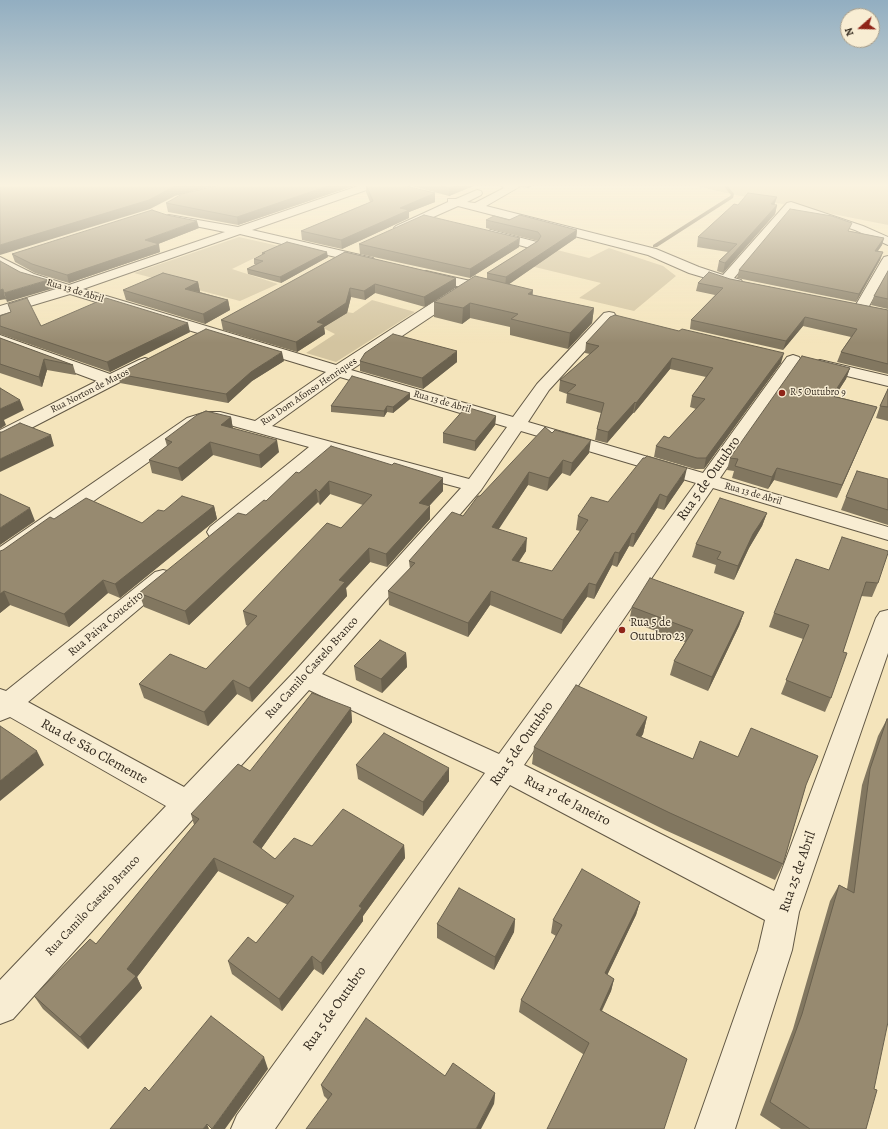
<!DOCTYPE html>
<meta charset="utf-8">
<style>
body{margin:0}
#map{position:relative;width:888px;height:1129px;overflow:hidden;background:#f4e4bb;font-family:Alegreya,serif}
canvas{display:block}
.north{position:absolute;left:840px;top:8px;width:40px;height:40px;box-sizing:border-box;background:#f8edd3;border:1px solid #a99f8b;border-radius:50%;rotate:250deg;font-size:11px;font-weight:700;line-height:16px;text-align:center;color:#32291e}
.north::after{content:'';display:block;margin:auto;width:14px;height:18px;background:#8f2418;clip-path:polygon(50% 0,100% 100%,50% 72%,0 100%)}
</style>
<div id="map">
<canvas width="888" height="1129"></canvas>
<div class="north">N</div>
</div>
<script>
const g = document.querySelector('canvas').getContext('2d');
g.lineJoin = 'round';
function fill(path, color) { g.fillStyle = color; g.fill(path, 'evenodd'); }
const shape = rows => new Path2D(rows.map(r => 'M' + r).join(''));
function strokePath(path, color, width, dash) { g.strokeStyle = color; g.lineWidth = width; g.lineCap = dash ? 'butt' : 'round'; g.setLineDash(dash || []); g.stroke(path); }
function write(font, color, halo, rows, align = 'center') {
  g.font = font + ' Alegreya,serif'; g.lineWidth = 3; g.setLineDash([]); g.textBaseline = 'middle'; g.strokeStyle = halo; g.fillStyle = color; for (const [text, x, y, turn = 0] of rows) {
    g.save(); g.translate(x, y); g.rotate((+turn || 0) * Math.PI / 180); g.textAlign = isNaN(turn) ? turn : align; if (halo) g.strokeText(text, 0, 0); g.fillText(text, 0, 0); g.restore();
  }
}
fill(shape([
 [691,185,888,185,888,225,731,194],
 [239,237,279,246,232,269,278,284,240,301,134,273],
 [541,246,589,258,609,248,663,266,676,276,634,311,579,298,601,283,514,262],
 [372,300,415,312,336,362,306,353,335,334,317,325,339,311,353,313]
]), '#d3c4a0');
fill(shape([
 [723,185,727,185,734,194,733,198,657,247,653,247,653,245,730,196,731,195,723,185]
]), '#7f735c');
const minor = shape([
 [361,185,376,185,375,187,252,230,373,258,375,261,373,264,369,265,240,234,83,289,336,365,455,288,465,288,467,291,465,294,351,370,513,417,537,384,604,313,609,312,614,313,616,316,614,319,549,390,528,422,703,473,787,357,793,355,799,357,801,360,720,478,888,527,888,540,713,488,524,765,774,891,876,618,880,612,888,610,888,653,799,912,792,950,735,1129,695,1129,758,950,765,920,510,785,275,1129,231,1129,237,1115,485,773,309,690,13,1019,0,1024,0,980,166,806,10,717,0,721,0,689,6,691,155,572,163,570,171,572,174,577,171,582,28,702,184,787,296,670,461,488,326,452,224,537,217,538,210,537,207,532,210,527,309,447,219,422,208,422,199,426,8,562,0,564,0,547,187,418,206,412,220,412,255,421,326,372,70,294,0,315,0,306,56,289,24,280,0,266,0,257,34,274,69,285,225,232,165,220,163,218,165,216,169,215,238,227,361,185],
 [340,377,507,427,469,479,272,426,340,377],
 [521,431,696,483,499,754,322,674,481,490,521,431],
 [500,185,518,185,519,187,486,206,656,249,699,267,723,275,787,203,791,202,863,226,888,237,888,245,855,230,793,209,734,278,741,280,743,283,741,286,736,287,689,273,648,255,458,206,404,230,400,231,396,230,394,228,396,226,448,202,448,199,456,199,477,190,481,191,482,193,481,195,467,202,475,203,504,188,500,185],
 [491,230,537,242,539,245,537,248,533,249,487,236,485,234,487,232,491,230],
 [888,256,888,271,868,308,866,311,861,312,856,311,854,308,882,260,884,257,888,256],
 [426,271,497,287,499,290,497,293,492,294,421,278,420,275,421,272,426,271],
 [0,335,110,374,139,360,145,358,151,360,153,363,151,366,6,441,0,442,0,430,97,381,0,345,0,335],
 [820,360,888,376,888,386,814,368,812,365,814,362,820,360]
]);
strokePath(minor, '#625845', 2);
fill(minor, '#f8edd3');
fill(shape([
 [220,185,356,185,238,225,168,212,166,203],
 [366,185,402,185,435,193,435,202,409,212,409,218,342,249,302,240,301,231,370,202,366,192],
 [408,185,476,185,449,196],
 [519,185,534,185,528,188,520,187],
 [738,205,777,205,775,214,723,273,717,271,719,261,728,252,697,247,698,237],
 [486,220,509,220,577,230,576,238,509,284,533,295,594,308,592,323,568,349,510,335,510,327,470,318,462,324,434,317,434,302,487,279,487,273,538,241,486,228],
 [199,228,158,244,160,252,69,283,35,273,15,262,12,254],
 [850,231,884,238,882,245,878,251,883,252,880,260,856,302,737,278,739,270],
 [359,244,519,247,470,278,360,254],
 [345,252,456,278,456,287,425,307,375,293,365,300,351,297,347,313,324,327,325,334,297,352,223,330,221,320],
 [262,253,328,257,281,283,248,274,247,269,256,264,254,264,254,259,262,255],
 [888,271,888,309,871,305,874,296],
 [730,279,888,310,888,374,837,362,841,352,851,337,803,326,783,350,690,329,691,320,715,295,696,291,698,283],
 [198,282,200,292,228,300,230,310,205,324,126,300,123,290],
 [0,316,41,326,190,332,110,372,0,334],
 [0,338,73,365,76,375,47,370,42,387,0,373],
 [586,343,781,363,704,469,695,469,654,457,656,446,669,438,696,409,690,407,692,396,706,377,670,369,634,413,633,413,607,443,595,440,597,429,601,413,566,403,567,394,559,391,560,380,590,354,585,353],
 [284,361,252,381,228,403,120,383,118,374],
 [360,361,457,362,423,389,360,371],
 [850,368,846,379,835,396,877,407,872,418,837,498,774,480,768,489,732,478,734,471,727,470,730,458],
 [888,389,888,421,876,418,880,406],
 [410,393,410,399,393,413,387,412,384,417,331,412,331,406],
 [496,416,495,425,475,451,443,443,443,433],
 [231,417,233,429,279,452,261,468,213,455,182,481,152,473,149,460,167,446,165,439],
 [552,433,589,453,570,476,562,473,547,491,528,485,498,529,526,551,519,562,552,571,580,531,576,530,578,516,608,502,684,481,664,510,657,508,633,547,629,546,617,567,612,565,594,599,587,597,561,634,490,605,468,637,389,605,388,591,410,569,409,561,463,516,480,496],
 [392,465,443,478,443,491,429,506,430,506,430,519,387,567,370,562,346,588,347,596,252,702,237,694,208,726,144,698,139,684,206,669,248,626,246,625,243,611,341,528,363,505,330,494,320,505,318,502,189,625,144,607,139,593,266,501,299,473],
 [888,479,888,525,841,510,846,497],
 [214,506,217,519,120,598,108,593,69,627,10,605,0,613,3,550,54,519,142,523,164,511],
 [767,513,762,526,749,548,734,580,714,573,716,565,692,557,696,544],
 [829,570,878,583,872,597,861,596,843,652,831,698,825,712,781,694,803,639,769,627,774,613],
 [632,607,744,612,739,626,708,691,670,675,674,661,685,642,629,621],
 [406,653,407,667,382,693,356,680,354,666],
 [351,708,352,722,261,849,275,859,312,846,404,845,405,858,363,916,363,921,323,975,314,969,282,1011,232,974,228,961,256,943,288,905,218,871,137,977,142,988,88,1049,43,1009,34,996,96,944,194,825,191,814,250,771],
 [647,717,643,734,641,737,693,759,806,785,783,864,775,880,665,830,532,764,534,747],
 [887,719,866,1129,781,1129,760,1115,793,1029,830,901,839,885,847,889,862,785,878,736],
 [356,765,449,781,423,816,358,779],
 [640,902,636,915,607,975,614,979,611,991,602,1011,687,1059,583,1054,519,1012,521,1000,556,936,551,933,553,920],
 [515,919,514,932,494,970,437,938,437,924],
 [445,1076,495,1093,494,1104,328,1100,324,1096,321,1085]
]), '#827760');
fill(shape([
 [182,185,217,185,175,196,150,209,0,255,0,245,173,187],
 [331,185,356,185,238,225,237,217],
 [455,185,476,185,449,196,449,188],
 [528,185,534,185,528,188],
 [435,193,435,202,409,212,409,218,342,249,341,240,400,208],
 [777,197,774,206,771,204],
 [777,205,775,214,723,273,725,263],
 [197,221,199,228,153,246,159,244,160,252,69,283,67,275,145,240],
 [577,230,576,238,505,287,506,277],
 [520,238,519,247,470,278,470,269],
 [884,238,882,245,872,259,875,251],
 [327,252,328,257,281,283,280,277],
 [883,252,880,260,856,302,859,294],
 [456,278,456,287,425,307,424,297],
 [48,280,51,289,7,302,4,293],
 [198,282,200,292,185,289],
 [375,284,375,293,365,300,364,291],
 [350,288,351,297,347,313,324,327,325,334,297,352,296,342,317,322],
 [3,289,6,299,0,300,0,290],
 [533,290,532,304,528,294],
 [228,300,230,310,205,324,203,314],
 [470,303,470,318,462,324,463,308],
 [594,308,592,323,568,349,570,333],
 [805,317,803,326,783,350,786,341],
 [188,323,190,332,110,372,107,362],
 [457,351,457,362,423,389,422,378],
 [282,352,284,361,252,381,228,403,226,394,251,372],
 [784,353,781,363,704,469,706,458],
 [672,358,670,369,634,413,636,403],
 [44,359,47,370,42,387,39,377],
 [850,368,846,379,828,407,832,396],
 [410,393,410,399,393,413,393,407],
 [20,400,24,410,4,420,6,425,0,429,0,409],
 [635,402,633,413,607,443,608,432],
 [387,406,387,412,384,417,384,411],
 [877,407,872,418,837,498,842,485],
 [496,416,495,425,475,451,475,441],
 [231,417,233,430,221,425],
 [51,435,54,446,0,472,0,459],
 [277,440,279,452,261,468,259,455],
 [591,440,589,453,570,476,572,463],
 [210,442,213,455,182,481,178,468],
 [563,460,562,473,547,491,549,478],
 [687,468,684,481,664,510,667,497],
 [777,468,774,480,768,489,772,477],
 [529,472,528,485,491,541,492,527],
 [443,478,443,491,420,516,419,503],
 [329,481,330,494,320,505,319,492],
 [316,489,318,502,189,625,185,611],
 [660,494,657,508,633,547,635,534],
 [214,506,217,519,120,598,115,584],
 [430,506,430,519,387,567,386,554],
 [30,508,35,521,0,545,0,528],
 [767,513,762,526,749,548,734,580,738,566,753,534],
 [632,533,629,546,617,567,619,553],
 [527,538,526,551,511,573,512,560],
 [369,548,370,562,346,588,347,596,252,702,249,688,339,580],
 [615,552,612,565,594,599,596,585],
 [103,580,108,593,69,627,64,614],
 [589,583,587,597,561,634,563,620],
 [4,591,10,605,0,613,0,594],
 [491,591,490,605,468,637,468,623],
 [744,612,739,626,708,691,712,677],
 [406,653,407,667,382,693,381,679],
 [233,680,237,694,208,726,204,712],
 [351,708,352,722,256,856,253,842],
 [647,717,643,734,632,752,636,735],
 [37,751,44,765,0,801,0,781],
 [449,768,449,781,423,816,423,802],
 [404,845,405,858,363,916,363,921,323,975,321,963,359,906],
 [214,858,218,871,137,977,142,988,88,1049,80,1037,127,969],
 [640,902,636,915,602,986,605,973],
 [515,919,514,932,494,970,495,957],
 [312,956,314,969,282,1011,279,999],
 [614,979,611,991,596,1022,600,1010],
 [264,1057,268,1069,225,1129,212,1129],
 [495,1093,494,1104,481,1129,476,1129],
 [207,1124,209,1129,203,1129]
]), '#6a614e');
const building = shape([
 [0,185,182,185,173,187,149,200,0,245,0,185],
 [220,185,331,185,237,217,166,203,182,194,220,185],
 [366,185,402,185,435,193,400,208,409,210,341,240,301,231,373,201,366,185],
 [440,185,455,185,449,188,440,185],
 [748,193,777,197,771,204,777,205,725,263,719,261,737,244,698,237,734,204,738,205,748,193],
 [790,209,832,216,852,223,848,231,884,238,875,251,883,252,859,294,739,270,790,209],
 [152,210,167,215,197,221,145,240,159,244,67,275,32,264,12,254,152,210],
 [424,215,520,238,470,269,359,244,424,215],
 [520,215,577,230,506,277,487,273,538,241,541,236,538,232,486,220,494,216,509,220,520,215],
 [287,242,327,252,280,277,247,269,263,261,254,259,265,253,262,253,287,242],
 [345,252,456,278,424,297,375,284,364,291,350,288,346,303,317,322,324,324,296,342,221,320,345,252],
 [0,261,20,272,48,280,4,293,3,289,0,290,0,261],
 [888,271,888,299,874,296,888,271],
 [709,272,730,279,888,310,888,364,841,352,857,329,805,317,786,341,691,320,723,288,698,283,709,272],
 [163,273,198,282,185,289,228,300,203,314,123,290,163,273],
 [475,276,533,290,528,294,594,308,570,333,511,319,518,314,470,303,463,308,434,302,475,276],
 [27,298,41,326,106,298,188,323,107,362,0,326,0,316,11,312,8,304,27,298],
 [615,315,679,331,682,329,784,353,706,458,697,458,656,446,664,436,669,438,705,399,692,396,713,368,672,358,636,403,635,402,608,432,597,429,604,403,567,393,576,385,560,380,599,346,586,343,610,317,615,315],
 [206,329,282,352,251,372,226,394,118,374,206,329],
 [393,334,457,351,422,378,360,361,365,353,393,334],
 [0,338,73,365,44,359,39,377,0,364,0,338],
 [802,356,850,368,832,396,877,407,842,485,777,468,772,477,735,466,738,459,730,458,802,356],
 [352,376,410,393,393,407,387,406,384,411,331,406,352,376],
 [0,388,20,400,0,409,0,388],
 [888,389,888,407,880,406,888,389],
 [466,407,496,416,475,441,443,433,466,407],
 [206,411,231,417,221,425,277,440,259,455,210,442,178,468,149,460,172,442,165,439,197,415,206,411],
 [20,423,51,435,0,459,0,432,2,432,20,423],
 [545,427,552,433,555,430,591,440,572,463,563,460,549,478,529,472,492,527,527,538,512,560,552,571,588,520,578,516,591,497,608,502,643,458,645,458,647,456,687,468,667,497,660,494,635,534,632,533,619,553,615,552,596,585,589,583,563,620,491,591,468,623,388,591,415,563,409,561,452,512,463,516,478,496,480,496,545,427],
 [331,446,392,465,394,463,443,478,419,503,430,506,386,554,369,548,339,580,345,582,249,688,233,680,204,712,139,684,170,654,206,669,257,616,243,611,327,523,341,528,372,495,329,481,319,492,316,489,185,611,139,593,238,513,246,515,264,500,266,501,296,472,299,473,331,446],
 [857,471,888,479,888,510,846,497,857,471],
 [0,494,30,508,0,528,0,494],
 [182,496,214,506,115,584,103,580,64,614,4,591,0,594,0,551,3,550,50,517,54,519,86,498,142,523,158,510,164,511,182,496],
 [720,498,767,513,753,534,738,566,717,559,721,552,696,544,720,498],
 [842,537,888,551,888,553,878,583,866,582,843,652,847,653,831,698,786,680,809,625,774,613,796,559,829,570,842,537],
 [650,578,744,612,712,677,674,661,693,630,632,607,650,578],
 [380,640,406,653,381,679,354,666,380,640],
 [576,685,647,717,636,735,693,759,700,741,738,757,751,728,818,756,806,785,783,864,670,813,534,747,576,685],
 [312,693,351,708,253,842,275,859,294,838,312,846,343,809,404,845,359,906,362,908,321,963,312,956,279,999,228,961,248,937,256,943,294,896,214,858,127,969,136,976,80,1037,34,996,90,939,96,944,199,819,191,814,238,764,250,771,312,693],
 [887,719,888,719,888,1022,874,1089,877,1090,866,1129,810,1129,770,1102,802,1014,839,885,854,893,870,769,887,719],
 [0,726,37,751,0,781,0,726],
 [384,733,449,768,423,802,356,765,384,733],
 [582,869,640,902,605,973,614,979,600,1010,687,1059,664,1129,547,1129,589,1043,521,1000,562,925,553,920,582,869],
 [459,888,515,919,495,957,437,924,459,888],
 [211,1016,264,1057,212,1129,207,1124,203,1129,110,1129,145,1087,149,1091,211,1016],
 [366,1018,445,1076,453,1063,495,1093,476,1129,306,1129,332,1094,321,1085,366,1018]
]);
fill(building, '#978a70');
strokePath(building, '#6a614e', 1);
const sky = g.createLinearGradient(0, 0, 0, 343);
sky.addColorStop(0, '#92aec1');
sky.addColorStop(0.54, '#faf3e0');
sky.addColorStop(1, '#faf3e000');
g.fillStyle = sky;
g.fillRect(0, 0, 888, 343);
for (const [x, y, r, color] of [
 [782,393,4,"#8f2418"],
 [622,630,4,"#8f2418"]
]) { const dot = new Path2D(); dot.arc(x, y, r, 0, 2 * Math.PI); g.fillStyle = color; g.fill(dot); strokePath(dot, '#f8edd3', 1.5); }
write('10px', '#32291e', '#f8edd3', [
 ["Rua 13 de Abril",75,291,17],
 ["Rua Norton de Matos",90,391,-27],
 ["Rua Dom Afonso Henriques",309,392,-34],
 ["Rua 13 de Abril",442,402,16],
 ["Rua 13 de Abril",753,494,16]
]);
write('10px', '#32291e', '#f8edd3', [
 ["R 5 Outubro 9",790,393]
], 'left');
write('12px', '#32291e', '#f8edd3', [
 ["Rua 5 de",630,623],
 ["Outubro 23",630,637]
], 'left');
write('12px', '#32291e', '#f8edd3', [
 ["Rua Paiva Couceiro",106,624,-40],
 ["Rua Camilo Castelo Branco",312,668,-48],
 ["Rua Camilo Castelo Branco",93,906,-47]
]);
write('14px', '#32291e', '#f8edd3', [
 ["Rua 5 de Outubro",709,479,-55],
 ["Rua 5 de Outubro",522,744,-55],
 ["Rua de São Clemente",94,752,29],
 ["Rua 1º de Janeiro",567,801,27],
 ["Rua 25 de Abril",798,872,-71],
 ["Rua 5 de Outubro",335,1009,-55]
]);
</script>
